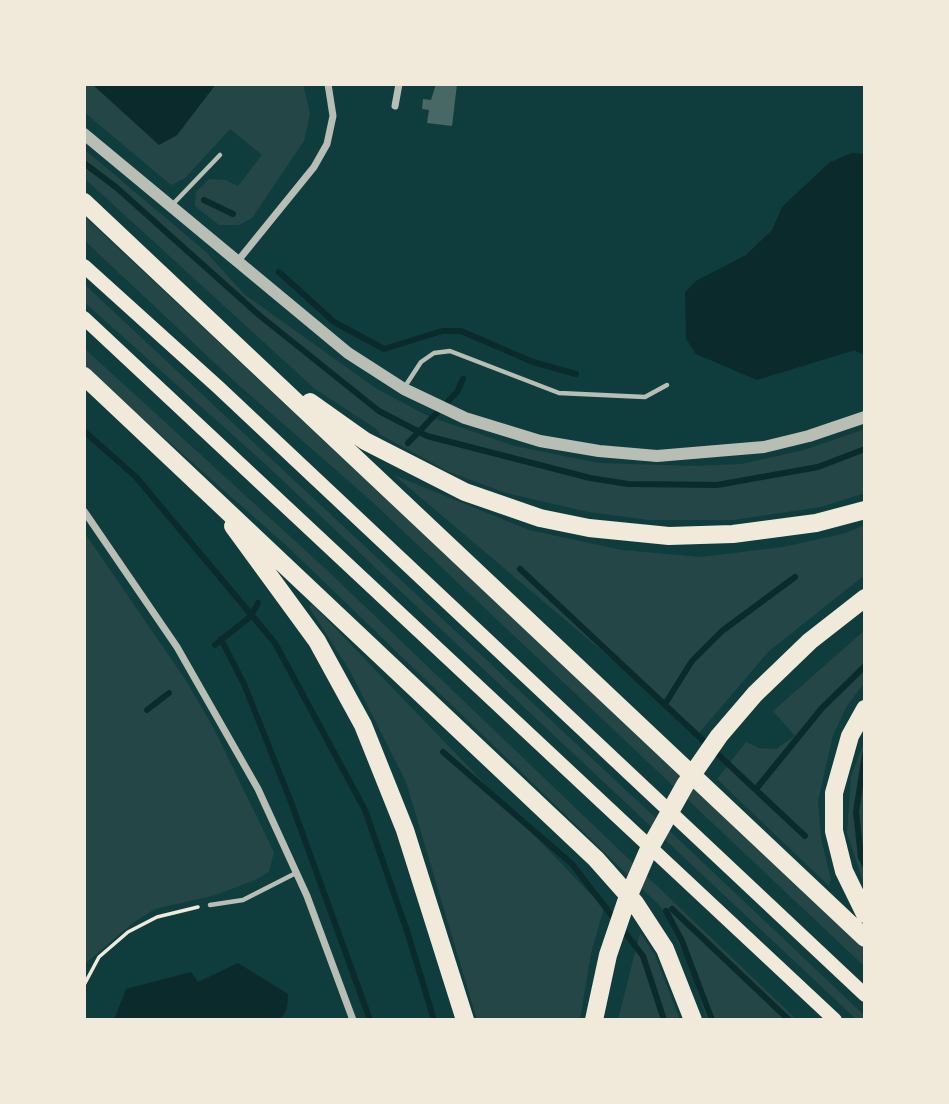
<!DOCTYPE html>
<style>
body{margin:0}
#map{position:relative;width:949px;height:1104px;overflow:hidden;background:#0f3d3e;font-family:Quicksand,sans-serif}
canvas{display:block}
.frame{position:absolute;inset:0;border:86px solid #f1e9da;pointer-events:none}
</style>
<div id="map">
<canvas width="949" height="1104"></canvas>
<div class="frame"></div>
</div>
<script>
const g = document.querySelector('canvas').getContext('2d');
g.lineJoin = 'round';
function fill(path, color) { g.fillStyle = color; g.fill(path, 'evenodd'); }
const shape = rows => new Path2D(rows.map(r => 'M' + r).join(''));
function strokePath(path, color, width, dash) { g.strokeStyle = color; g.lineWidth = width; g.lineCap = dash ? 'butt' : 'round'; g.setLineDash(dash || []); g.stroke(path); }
fill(shape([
 [84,84,92,84,159,144,177,135,216,84,303,84,310,113,304,141,252,218,239,225,219,225,195,206,196,192,209,179,226,180,238,186,262,155,230,129,185,178,171,185,84,112],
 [84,149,206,252,244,294,377,389,430,417,515,446,569,457,600,463,694,466,741,464,804,450,865,429,865,493,821,507,733,520,649,520,588,512,506,493,447,471,379,434,378,430,315,389,84,178],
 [84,216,861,944,865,947,865,967,367,497,235,382,84,240],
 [84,284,675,836,865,1016,865,1020,857,1020,263,462,84,302],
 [84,348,329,572,797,1020,707,1020,688,962,661,907,288,547,84,367],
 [394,475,529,530,622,550,701,557,783,547,846,533,865,525,865,575,769,651,699,733],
 [84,532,185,679,214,729,274,852,269,872,255,880,216,895,155,909,134,922,87,962,84,972],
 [312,604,604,908,591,953,580,1020,477,1020,406,782,350,671,309,607],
 [865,630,865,682,847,706,833,735,818,801,821,838,831,880,829,886,717,779,746,742,759,748,776,749,795,736,773,711],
 [865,740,865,888,847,833,851,776],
 [640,933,655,955,680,1020,618,1020]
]), '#244646');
fill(shape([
 [92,84,216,84,177,135,159,145],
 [852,153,865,154,865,347,757,380,696,354,686,339,685,292,696,281,746,255,772,230,782,207,830,162],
 [238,963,288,994,287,1009,282,1017,273,1020,114,1020,126,989,191,972,198,982]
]), '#0a2a2b');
strokePath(shape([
 [84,163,117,188,259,315,379,411,427,436,590,478,628,484,717,485,818,467,865,449],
 [204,200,233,214],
 [279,272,334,322,384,349,442,331,461,331,533,362,576,374],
 [858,349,865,352],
 [84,431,136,477,275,643,365,810,408,934,434,1020],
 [408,443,457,392,463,379],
 [520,569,805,836],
 [221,639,244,684,291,802,370,1020],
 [215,645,251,616,258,603],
 [665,704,692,661,722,631,795,577],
 [147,710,169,693],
 [443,752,572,864,643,956,664,1020],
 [865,754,856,812,861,857,865,865],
 [756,789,822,708,865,666],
 [672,909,789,1020],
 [666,911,682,941,712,1020]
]), '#0a2a2b', 6);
fill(shape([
 [436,84,457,84,452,126,427,123,429,110,422,109,423,99,431,100]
]), '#486865');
strokePath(shape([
 [84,985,99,957,128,932,157,917,198,907]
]), '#f1e9da', 3.5);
strokePath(shape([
 [172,205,220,155],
 [404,388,421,362,434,353,450,351,559,393,645,397,667,385],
 [210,905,243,900,296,873]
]), '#b8beb3', 4.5);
strokePath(shape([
 [395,106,399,84],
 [237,262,314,167,327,144,333,116,328,84],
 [84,511,177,647,258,789,307,896,353,1020]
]), '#b8beb3', 7);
strokePath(shape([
 [84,134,348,353,404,389,465,418,540,441,599,451,657,456,764,447,809,436,865,417]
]), '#b8beb3', 12);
strokePath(shape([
 [84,266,218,387,865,995],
 [84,318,835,1020]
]), '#f1e9da', 14);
strokePath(shape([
 [84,202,865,938],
 [84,376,596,859,635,903,665,949,693,1020],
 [310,402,365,441,465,492,540,518,589,528,669,536,733,534,816,523,865,510],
 [233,526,317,641,363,725,405,830,465,1020],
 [865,709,850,736,834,793,834,831,844,871,865,914],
 [594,1020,608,955,626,902,648,851,685,785,719,736,755,694,810,641,865,598]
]), '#f1e9da', 18);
</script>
